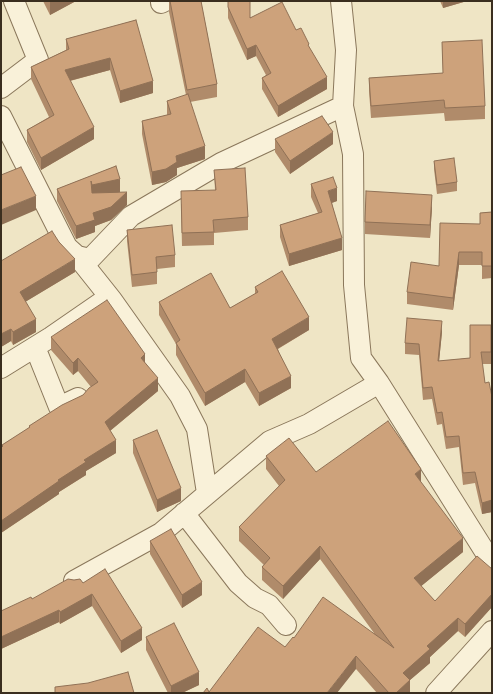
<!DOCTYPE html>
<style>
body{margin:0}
#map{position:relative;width:493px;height:694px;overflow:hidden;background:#efe5c5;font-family:Lora,serif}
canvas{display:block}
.frame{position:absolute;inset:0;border:2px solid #3a2e1f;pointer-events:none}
</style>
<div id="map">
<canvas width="493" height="694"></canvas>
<div class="frame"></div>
</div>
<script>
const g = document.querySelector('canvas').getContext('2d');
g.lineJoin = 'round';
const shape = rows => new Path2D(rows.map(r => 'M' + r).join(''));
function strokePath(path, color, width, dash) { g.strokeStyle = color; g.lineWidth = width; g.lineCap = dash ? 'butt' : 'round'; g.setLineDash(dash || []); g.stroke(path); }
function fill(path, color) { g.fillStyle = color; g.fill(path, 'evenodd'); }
const minor = shape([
 [161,1,161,3,165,1],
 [341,1,346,50,343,106,353,154,354,285,361,358,379,383,492,563],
 [1,88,38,60,14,1],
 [1,116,67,247,77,256,90,259,131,216,221,163,343,106],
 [77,256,112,300,180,396,197,429,207,493],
 [35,347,59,407,78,398],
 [1,368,51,337,109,297],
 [184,513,238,583,255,598,269,605,286,625],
 [74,581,161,533,270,441,309,424,379,383],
 [436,693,492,631]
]);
strokePath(minor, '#8a775b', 22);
strokePath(minor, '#f9f1d9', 20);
fill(shape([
 [43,1,76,1,50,15],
 [169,1,201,1,217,84,217,97,190,102,205,159,177,168,177,175,166,182,152,185,142,134,142,121,167,115,167,101,186,95,169,12],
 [228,1,250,17,296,30,309,47,327,89,278,117,262,89,262,78,266,75,256,56,247,60,228,18],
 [440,1,467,1,443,8],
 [136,20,153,93,120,103,110,70,70,81,94,139,41,170,27,142,27,130,49,117,31,79,31,67,66,50,66,39],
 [442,42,485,106,485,119,445,121,444,113,371,118,369,91,369,78,443,73],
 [275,139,333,144,290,174,275,152],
 [434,161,457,182,457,191,437,194,434,169],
 [116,166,120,192,118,193,127,205,111,220,95,226,95,232,76,239,57,201,57,189],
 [214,170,248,217,248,230,214,233,214,245,182,246,181,204,215,190],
 [311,184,337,201,332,203,342,250,289,266,280,237,280,225,318,213,311,197],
 [432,207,430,238,365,234,365,222],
 [492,212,492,278,482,279,482,265,459,265,453,310,407,304,407,292,439,266,480,224,480,213],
 [127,230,175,255,175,267,157,269,157,284,132,287,127,241],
 [1,261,75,272,25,302,36,332,13,345,11,341,1,347],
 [255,287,309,330,278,349,291,388,259,406,245,382,205,406,176,355,176,344,159,315,159,302,230,308,255,294],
 [491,325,491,364,482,364,485,383,492,397,492,512,482,514,475,483,463,485,459,447,446,449,442,424,437,425,432,399,423,400,419,355,405,354,405,343,442,332,439,361,470,358],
 [51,337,145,363,158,391,110,431,116,453,86,471,86,475,59,492,59,494,1,533,1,448,2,447,2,445,29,428,29,426,83,395,91,387,78,371,73,375,51,350],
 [133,440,181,501,157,512,133,453],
 [266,456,316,472,421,483,463,552,421,586,435,601,492,569,492,607,465,637,458,631,430,657,430,663,410,680,410,693,377,693,356,669,209,692,285,647,294,638,374,633,320,559,283,599,262,580,262,567,264,565,239,541,239,527,279,486,266,469],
 [150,541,202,595,182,608,150,554],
 [83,583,142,640,121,653,92,606,60,624,59,622,1,649,1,611,32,599],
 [146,637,199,685,182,693,168,693,146,650]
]), '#b08b6a');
fill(shape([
 [50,1,76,1,50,15],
 [443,1,467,1,443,8],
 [256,45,256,56,247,60,247,49],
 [110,58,110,70,65,82,65,70],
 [327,77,327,89,278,117,278,106],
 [153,81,153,93,120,103,120,91],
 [94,127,94,139,41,170,41,158],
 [333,132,333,144,290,174,290,161],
 [205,146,205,159,177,168,177,175,166,182,152,185,152,172,176,156],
 [120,179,120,192,92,198,92,185],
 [337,188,337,201,328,204,328,191],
 [127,192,127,205,111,220,95,226,95,232,76,239,76,226,93,213],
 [432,195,432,207,430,238,430,225],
 [36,196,36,210,1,225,1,210],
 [342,238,342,250,289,266,289,254],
 [459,252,459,265,453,310,453,298],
 [75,259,75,272,20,305,20,292],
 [309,317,309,330,272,352,272,339],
 [36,319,36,332,13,345,13,332],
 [442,321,442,332,438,372,438,361],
 [11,329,11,341,1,347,1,334],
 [145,354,145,367,141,358],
 [78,358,78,371,73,375,73,363],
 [245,369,245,382,205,406,205,393],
 [291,376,291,388,259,406,259,393],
 [158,378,158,391,105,435,105,422],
 [116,440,116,453,86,471,86,475,59,492,59,494,1,533,1,521,58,480,84,460],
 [421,469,421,483,415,474],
 [181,488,181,501,157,512,157,500],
 [492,500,492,512,482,514,482,503],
 [463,538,463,552,414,592,414,578],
 [320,546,320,559,283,599,283,586],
 [202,582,202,595,182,608,182,595],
 [92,594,92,606,60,624,60,612],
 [492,594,492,607,465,637,465,624],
 [59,610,59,622,1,649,1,637],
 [458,618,458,631,430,657,430,663,403,686,403,673,427,646],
 [142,628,142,640,121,653,121,641],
 [356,656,356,669,337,693,327,693],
 [199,672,199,685,182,693,171,693,171,686],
 [410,680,410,693,396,693]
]), '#907156');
const building = shape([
 [170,1,201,1,217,84,187,90,170,1],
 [228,1,250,1,250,18,282,2,296,30,301,28,309,44,308,45,327,77,278,106,262,78,271,73,256,45,247,49,228,7,228,1],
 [136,20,153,81,120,91,110,58,65,70,94,127,41,158,27,130,54,115,31,67,69,49,66,39,136,20],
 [482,40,485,106,445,108,444,100,371,106,369,78,443,73,442,42,482,40],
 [188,94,205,146,176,156,177,162,166,169,152,172,142,121,171,114,167,101,188,94],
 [322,116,333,132,290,161,275,139,322,116],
 [454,158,457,182,437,185,434,161,454,158],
 [116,166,120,179,92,185,91,181,92,193,127,192,111,207,93,213,95,220,76,226,57,189,116,166],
 [21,167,36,196,1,210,1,175,21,167],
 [245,168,248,217,213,220,214,232,182,233,181,191,216,190,214,170,245,168],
 [333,177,337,188,328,191,342,238,289,254,280,225,322,212,311,184,333,177],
 [366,191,432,195,430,225,365,222,366,191],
 [492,212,492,266,482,266,482,252,459,252,453,298,407,292,411,262,439,266,440,223,480,224,480,213,492,212],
 [172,225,175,255,156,257,157,272,132,275,127,230,172,225],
 [52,231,59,242,75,259,20,292,36,319,13,332,11,329,1,334,1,261,52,231],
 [282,271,309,317,272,339,291,376,259,393,245,369,205,393,176,343,180,340,159,302,211,273,230,308,258,292,255,287,282,271],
 [107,300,145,354,141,358,158,378,105,422,116,440,84,460,86,462,58,480,59,481,1,521,1,448,3,446,2,445,30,427,29,426,62,405,83,395,89,388,98,382,78,358,73,363,51,337,107,300],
 [407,318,442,321,438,361,470,358,470,325,491,325,491,352,481,352,485,383,489,382,492,397,492,500,482,503,475,472,463,473,459,436,446,437,442,412,437,413,432,387,423,388,419,344,405,343,407,318],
 [388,421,421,469,415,474,463,538,414,578,435,601,477,556,492,569,492,594,465,624,458,618,427,646,430,649,403,673,410,680,396,693,389,693,356,656,327,693,203,693,207,688,209,692,258,627,285,647,293,637,294,638,323,597,394,648,320,546,283,586,262,567,270,558,239,527,285,480,266,456,289,438,316,472,388,421],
 [157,430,181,488,157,500,133,440,157,430],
 [171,529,202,582,182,595,150,541,171,529],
 [105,569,142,628,121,641,92,594,60,612,59,610,1,637,1,611,31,597,32,599,68,579,74,580,80,579,83,583,105,569],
 [174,623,199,672,171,686,146,637,174,623],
 [128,672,134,693,55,693,55,687,88,683,128,672]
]);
fill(building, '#cda27b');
strokePath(building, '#907156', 1);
</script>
